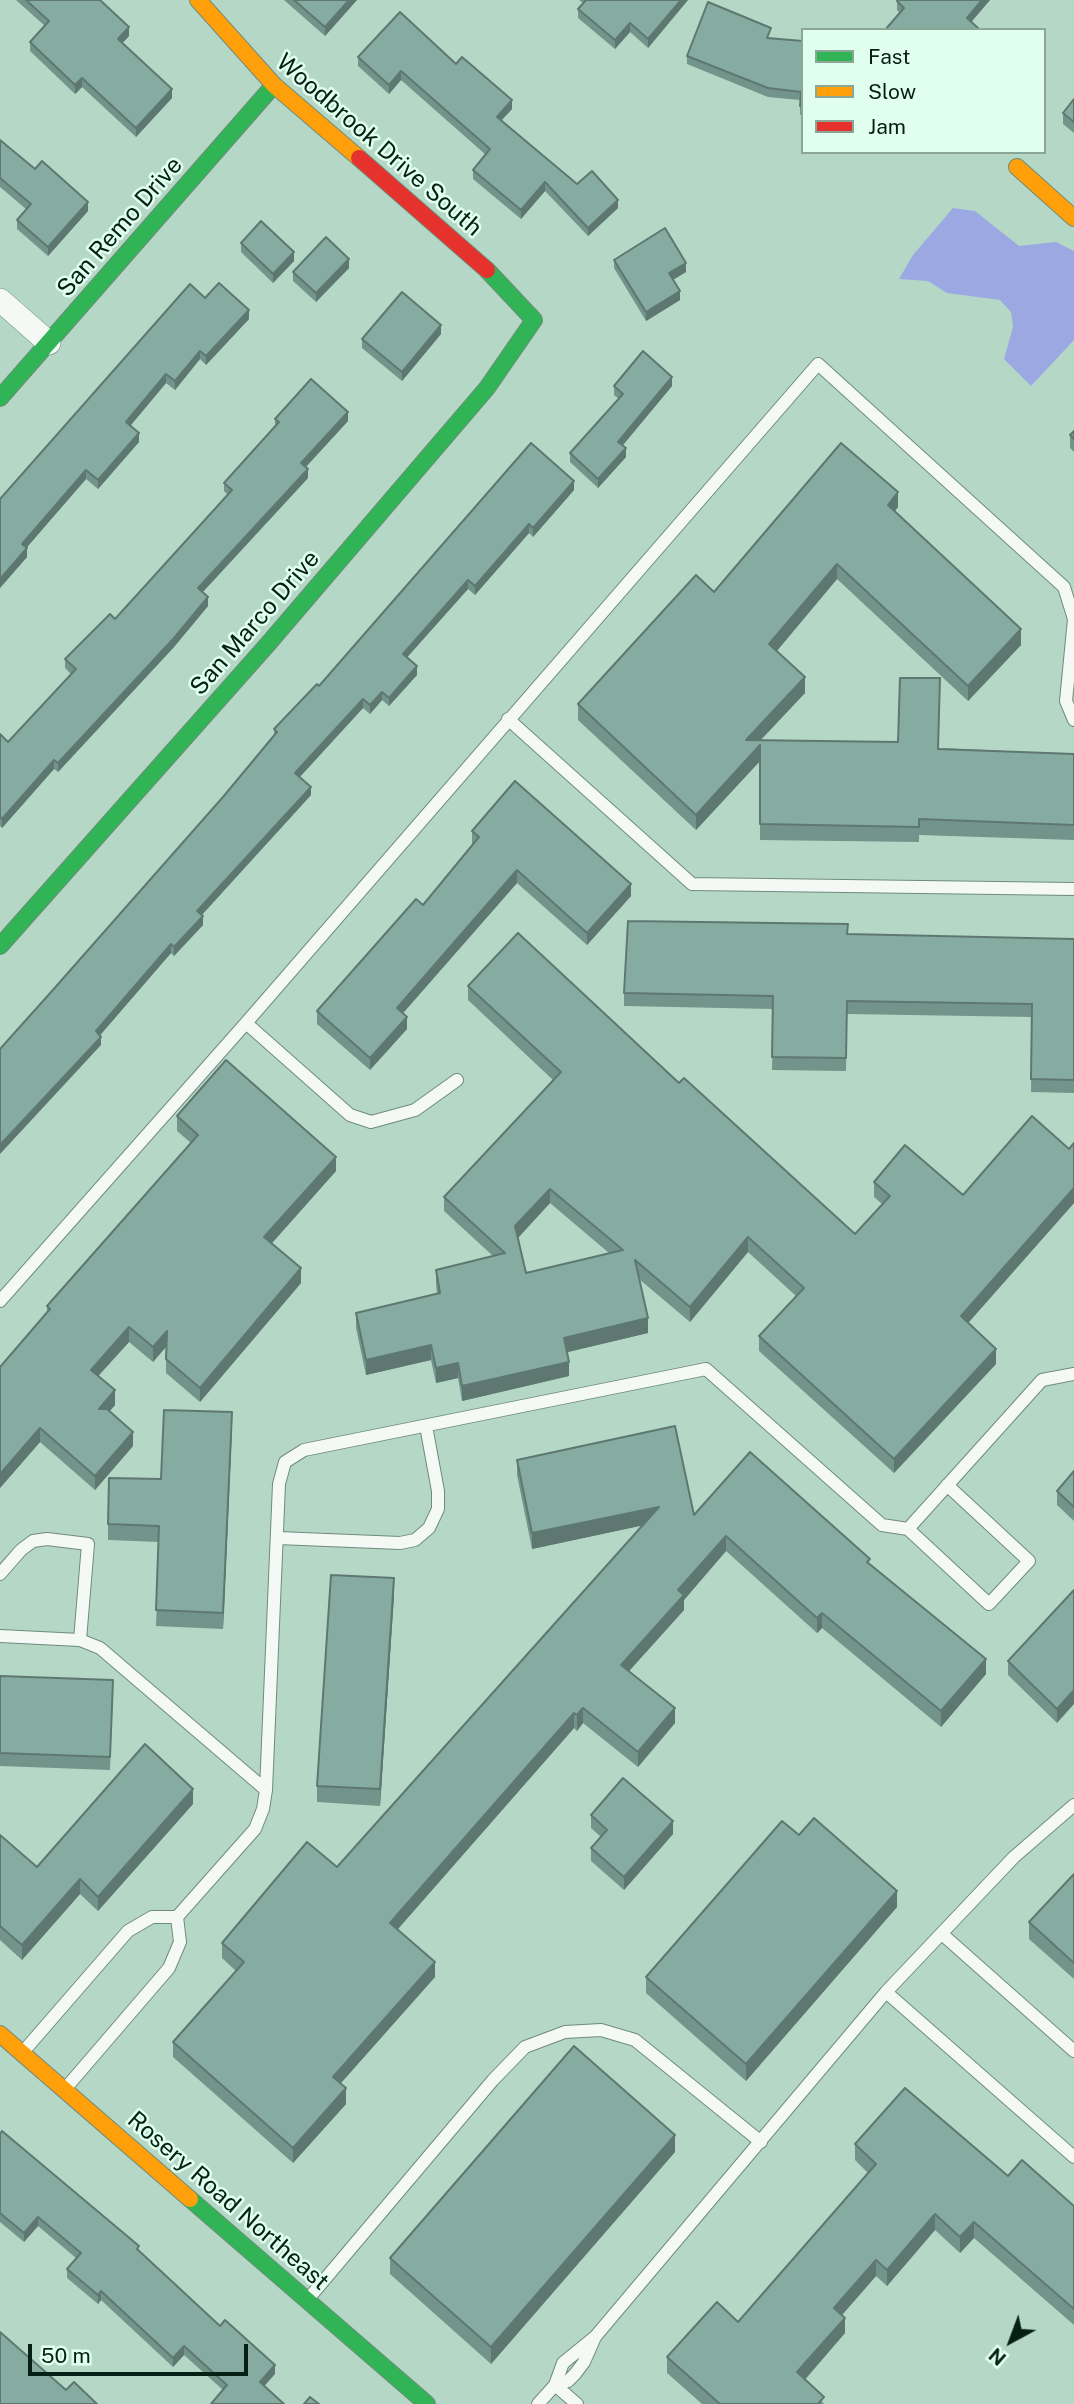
<!DOCTYPE html>
<style>
body{margin:0}
#map{position:relative;width:1074px;height:2404px;overflow:hidden;background:#b5d8c6;font-family:"Public Sans",sans-serif}
canvas{display:block}
.legend{position:absolute;left:801px;top:28px;width:245px;height:126px;box-sizing:border-box;background:#e0ffee;border:2px solid #89a697;margin:0;padding:9px 12px;list-style:none;font-size:21px;color:#072015}
.legend li{display:flex;align-items:center;gap:14px;height:35px}
.legend b{width:35px;border:2px solid #89a697}
.north{position:absolute;left:976px;top:2306px;width:70px;height:70px;-webkit-text-stroke:5px #e0ffee;paint-order:stroke;rotate:221deg;font-size:19px;font-weight:700;line-height:28px;text-align:center;color:#072015}
.north::after{content:'';display:block;margin:auto;width:24px;height:32px;background:#072015;clip-path:polygon(50% 0,100% 100%,50% 72%,0 100%)}
.scale{position:absolute;left:28px;top:2344px;width:220px;height:32px;box-sizing:border-box;border:4px solid #072015;border-top:0;padding-left:9px;font-size:21px;line-height:24px;white-space:nowrap;color:#072015;-webkit-text-stroke:5px #e0ffee;paint-order:stroke}
</style>
<div id="map">
<canvas width="1074" height="2404"></canvas>
<ul class="legend">
<li><b style="height:9px;background:#30b455"></b>Fast</li>
<li><b style="height:9px;background:#ff9f0a"></b>Slow</li>
<li><b style="height:9px;background:#e5322d"></b>Jam</li>
</ul>
<div class="north">N</div>
<div class="scale">50 m</div>
</div>
<script>
const g = document.querySelector('canvas').getContext('2d');
g.lineJoin = 'round';
function fill(path, color) { g.fillStyle = color; g.fill(path, 'evenodd'); }
const shape = rows => new Path2D(rows.map(r => 'M' + r).join(''));
function strokePath(path, color, width, dash) { g.strokeStyle = color; g.lineWidth = width; g.lineCap = dash ? 'butt' : 'round'; g.setLineDash(dash || []); g.stroke(path); }
function write(font, color, halo, rows, align = 'center') {
  g.font = font + ' "Public Sans",sans-serif'; g.lineWidth = 5; g.setLineDash([]); g.textBaseline = 'middle'; g.strokeStyle = halo; g.fillStyle = color; for (const [text, x, y, turn = 0] of rows) {
    g.save(); g.translate(x, y); g.rotate((+turn || 0) * Math.PI / 180); g.textAlign = isNaN(turn) ? turn : align; if (halo) g.strokeText(text, 0, 0); g.fillText(text, 0, 0); g.restore();
  }
}
fill(shape([
 [953,208,975,211,1019,246,1056,242,1074,251,1074,340,1031,386,1004,359,1013,327,1011,312,1000,300,947,293,928,281,899,279,913,255]
]), '#9ca8e2');
const lane = shape([
 [508,719,692,884,1074,889],
 [246,1023,350,1115,371,1122,415,1110,457,1080],
 [0,1301,246,1023,818,364,1064,587,1074,619,1066,701,1074,720],
 [908,1529,989,1604,1029,1561,947,1485],
 [278,1538,400,1543,415,1540,429,1528,438,1509,438,1491,426,1426],
 [0,1574,21,1550,33,1541,47,1539,88,1544,80,1640],
 [0,1636,80,1640,100,1648,266,1790],
 [942,1934,1074,2051],
 [886,1992,1074,2157],
 [23,2052,128,1931,152,1917,177,1917,255,1829,263,1809,266,1790,279,1484,285,1462,304,1450,706,1369,882,1525,908,1529,1042,1380,1074,1374],
 [65,2089,169,1968,180,1942,177,1917],
 [309,2298,493,2080,525,2047,565,2032,601,2030,635,2040,761,2142],
 [555,2385,568,2381,575,2374,584,2362,595,2337],
 [555,2385,577,2404],
 [538,2404,555,2385,563,2363,595,2337,886,1992,1014,1857,1074,1805]
]);
const street = shape([
 [0,300,49,343]
]);
const fast = shape([
 [0,398,274,85],
 [0,946,268,644,487,388,534,320,487,270],
 [190,2199,427,2404]
]);
const slow = shape([
 [198,0,274,85,359,158],
 [1017,167,1074,218],
 [0,2034,190,2199]
]);
const jam = shape([
 [359,158,487,270]
]);
strokePath(lane, '#6f8b7d', 14);
strokePath(street, '#6f8b7d', 24);
strokePath(fast, '#6f8b7d', 18);
strokePath(slow, '#6f8b7d', 18);
strokePath(jam, '#6f8b7d', 18);
strokePath(lane, '#f4f9f6', 12);
strokePath(street, '#f4f9f6', 23);
strokePath(fast, '#30b455', 16);
strokePath(slow, '#ff9f0a', 16);
strokePath(jam, '#e5322d', 16);
fill(shape([
 [16,0,100,0,129,36,122,43,172,98,136,137,82,87,75,94,30,51,30,42,45,26],
 [284,0,357,0,325,36],
 [579,0,688,0,648,48,630,32,615,49,578,18,578,9,583,3],
 [898,0,990,0,971,22,978,30,900,13,897,10,897,1],
 [771,37,770,38,803,41,803,115,800,115,800,100,768,97,687,64,687,56],
 [358,57,456,64,512,109,502,120,577,184,618,208,588,236,545,191,521,219,473,179,473,170,486,155,401,80,389,94,358,66],
 [1074,99,1074,133,1063,124,1063,113],
 [0,140,35,169,88,211,48,256,17,229,17,220,26,209,0,187],
 [241,243,294,261,273,283,241,252],
 [614,260,686,272,673,280,680,300,646,321,614,268],
 [349,268,316,302,293,281,293,272],
 [205,298,249,319,206,365,200,359,175,390,166,383,130,426,139,442,98,489,86,479,26,548,27,557,0,588,0,499],
 [441,334,402,381,362,348,362,339],
 [614,386,672,386,623,445,626,457,598,488,570,462,570,453,619,399,614,395],
 [275,419,348,421,306,467,308,478,203,592,208,606,174,647,58,772,54,769,2,828,0,826,0,734,8,742,71,674,65,668,65,659,115,619,228,495,224,491,224,483,275,426],
 [1074,431,1074,452,1070,448,1070,435],
 [574,490,533,537,529,533,475,595,468,589,407,657,417,675,389,706,382,700,370,714,363,708,300,777,311,795,202,915,203,925,174,956,171,953,100,1035,101,1045,52,991,223,797,274,735,274,729,319,686],
 [898,507,895,511,1021,645,968,701,837,579,777,651,805,693,761,740,1074,754,1074,840,919,835,919,842,760,840,760,761,696,830,578,720,578,704,714,592],
 [472,831,631,896,587,945,517,883,403,1013,407,1029,370,1070,317,1024,317,1011,423,905,473,845,472,843],
 [847,934,1074,939,1074,1093,1031,1092,1032,1017,847,1014,846,1071,772,1070,773,1009,624,1006,624,993],
 [468,986,679,1083,855,1234,882,1204,874,1197,874,1182,963,1195,1074,1203,968,1323,996,1364,894,1473,759,1351,759,1336,796,1296,748,1252,690,1322,639,1279,648,1333,567,1352,569,1376,462,1401,458,1378,436,1383,431,1360,366,1375,356,1328,356,1313,437,1294,436,1284,436,1270,493,1256,444,1211,444,1197,553,1080,468,1000],
 [550,1203,609,1253,526,1273,518,1238],
 [177,1116,336,1171,272,1243,301,1283,200,1402,166,1373,166,1346,153,1362,129,1342,98,1376,115,1405,110,1411,133,1446,95,1490,40,1442,0,1488,47,1313,47,1306,191,1143,177,1131],
 [232,1428,223,1629,156,1626,159,1542,108,1540,108,1524,161,1479],
 [517,1460,694,1515,870,1564,986,1674,941,1727,822,1628,817,1633,726,1551,684,1600,684,1610,629,1671,675,1723,638,1767,583,1723,577,1731,574,1728,398,1929,435,1977,340,2084,346,2104,293,2163,173,2057,173,2042,236,1971,222,1958,222,1943,337,1867,642,1525,532,1549,517,1475],
 [1074,1471,1074,1521,1057,1505,1057,1491],
 [1074,1590,1057,1723,1008,1675,1008,1661],
 [394,1595,380,1806,317,1802,317,1786],
 [0,1676,113,1693,110,1770,0,1766],
 [193,1804,98,1911,80,1894,22,1960,0,1940,0,1835,37,1867],
 [591,1815,673,1834,624,1890,591,1861,591,1848,601,1837,591,1828],
 [799,1835,897,1907,746,2081,646,1993,646,1977],
 [1074,1874,1074,1979,1029,1939,1029,1922],
 [0,2134,139,2251,220,2326,275,2374,223,2390,184,2355,173,2367,101,2300,98,2304,67,2278,67,2269,76,2258,38,2226,24,2242,0,2222],
 [855,2144,1008,2176,1074,2206,1074,2325,974,2238,960,2253,935,2230,887,2286,876,2276,842,2315,845,2333,805,2380,824,2404,702,2404,667,2373,667,2357,738,2322,868,2173,855,2160],
 [675,2152,491,2364,390,2274,390,2258]
]), '#73948a');
fill(shape([
 [349,0,357,0,325,36,325,27],
 [681,0,688,0,648,48,648,39],
 [982,0,990,0,967,27,967,18],
 [630,23,630,32,615,49,615,40],
 [129,27,129,36,118,48,118,39],
 [401,71,401,80,389,94,389,85],
 [82,78,82,87,75,94,75,85],
 [172,89,172,98,136,137,136,128],
 [512,100,512,109,497,125,497,117],
 [545,182,545,191,521,219,521,210],
 [618,200,618,208,588,236,588,228],
 [88,202,88,211,48,256,48,247],
 [294,252,294,261,273,283,273,274],
 [349,259,349,268,316,302,316,293],
 [686,263,686,272,669,282,669,273],
 [680,291,680,300,646,321,646,312],
 [249,310,249,319,206,365,206,356],
 [441,325,441,334,402,381,402,372],
 [200,351,200,359,175,390,175,381],
 [166,374,166,383,126,431,126,422],
 [672,377,672,386,618,451,618,442],
 [348,412,348,421,301,472,301,463],
 [139,433,139,442,98,489,98,480],
 [626,448,626,457,598,488,598,479],
 [308,469,308,478,198,597,198,588],
 [86,470,86,479,22,553,22,544],
 [574,481,574,490,533,537,533,528],
 [898,492,898,507,888,520,888,505],
 [529,524,529,533,475,595,475,586],
 [27,548,27,557,0,588,0,579],
 [837,564,837,579,769,660,769,644],
 [468,580,468,589,403,662,403,654],
 [208,597,208,606,174,647,58,772,58,763],
 [1021,629,1021,645,968,701,968,686],
 [417,666,417,675,389,706,389,698],
 [805,677,805,693,746,755,746,740],
 [382,692,382,700,370,714,370,705],
 [363,699,363,708,295,782,295,773],
 [760,745,760,761,696,830,696,815],
 [54,760,54,769,2,828,2,819],
 [311,787,311,795,197,920,197,911],
 [517,870,517,883,397,1020,397,1008],
 [631,884,631,896,587,945,587,933],
 [203,916,203,925,174,956,174,947],
 [171,944,171,953,96,1040,96,1031],
 [407,1017,407,1029,370,1070,370,1058],
 [101,1037,101,1045,0,1154,0,1145],
 [336,1157,336,1171,264,1252,264,1237],
 [1074,1188,1074,1203,961,1331,961,1316],
 [550,1189,550,1203,515,1241,515,1226],
 [748,1237,748,1252,690,1322,690,1307],
 [301,1268,301,1283,200,1402,200,1388],
 [648,1318,648,1333,564,1353,564,1338],
 [129,1327,129,1342,91,1384,91,1370],
 [167,1331,167,1346,153,1362,153,1347],
 [431,1345,431,1360,366,1375,366,1360],
 [996,1349,996,1364,894,1473,894,1459],
 [569,1362,569,1376,462,1401,462,1386],
 [458,1363,458,1378,436,1383,436,1368],
 [115,1390,115,1405,99,1423,99,1409],
 [232,1412,232,1428,223,1629,223,1613],
 [40,1428,40,1442,0,1488,0,1474],
 [133,1432,133,1446,95,1490,95,1476],
 [659,1507,659,1522,532,1549,532,1533],
 [726,1536,726,1551,684,1600,684,1610,621,1680,621,1665,678,1590],
 [394,1578,394,1595,380,1806,380,1789],
 [822,1613,822,1628,817,1633,817,1618],
 [986,1659,986,1674,941,1727,941,1711],
 [1074,1690,1074,1704,1057,1723,1057,1709],
 [583,1708,583,1723,577,1731,577,1715],
 [675,1708,675,1723,638,1767,638,1752],
 [574,1713,574,1728,390,1938,390,1923],
 [193,1789,193,1804,98,1911,98,1897],
 [673,1821,673,1834,624,1890,624,1877],
 [80,1879,80,1894,22,1960,22,1945],
 [897,1891,897,1907,746,2081,746,2064],
 [435,1962,435,1977,333,2092,333,2077],
 [346,2088,346,2104,293,2163,293,2148],
 [675,2135,675,2152,491,2364,491,2347],
 [935,2214,935,2230,887,2286,887,2270],
 [38,2217,38,2226,24,2242,24,2233],
 [974,2222,974,2238,960,2253,960,2237],
 [876,2260,876,2276,834,2324,834,2308],
 [101,2291,101,2300,98,2304,98,2295],
 [845,2318,845,2333,797,2388,797,2372],
 [184,2346,184,2355,173,2367,173,2358],
 [275,2365,275,2374,260,2391,260,2382]
]), '#5e7871');
const building = shape([
 [26,0,100,0,129,27,118,39,172,89,136,128,82,78,75,85,30,42,49,21,26,0],
 [294,0,349,0,325,27,294,0],
 [586,0,681,0,648,39,630,23,615,40,578,9,586,0],
 [898,0,982,0,967,18,978,28,977,30,885,30,904,8,897,1,898,0],
 [708,2,771,28,767,38,803,41,803,106,800,106,801,92,768,88,687,56,708,2],
 [400,12,456,64,462,57,512,100,497,117,577,184,592,171,618,200,588,228,545,182,521,210,473,170,490,149,401,71,389,85,358,57,400,12],
 [1074,99,1074,122,1063,113,1074,99],
 [0,140,35,169,42,161,88,202,48,247,17,220,31,204,0,178,0,140],
 [261,221,294,252,273,274,241,243,261,221],
 [665,228,686,263,669,273,680,291,646,312,614,260,665,228],
 [326,237,349,259,316,293,293,272,326,237],
 [219,283,249,310,206,356,200,351,175,381,166,374,126,422,139,433,98,480,86,470,22,544,27,548,0,579,0,499,190,284,205,298,219,283],
 [402,292,441,325,402,372,362,339,402,292],
 [643,351,672,377,618,442,626,448,598,479,570,453,623,394,614,386,643,351],
 [311,379,348,412,301,463,308,469,198,588,208,597,174,638,58,763,54,760,2,819,0,817,0,734,8,742,76,669,65,659,110,614,115,619,232,490,224,483,279,422,275,419,311,379],
 [1074,431,1074,439,1070,435,1074,431],
 [531,443,574,481,533,528,529,524,475,586,468,580,403,654,417,666,389,698,382,692,370,705,363,699,295,773,311,787,197,911,203,916,174,947,171,944,96,1031,101,1037,0,1145,0,1049,52,991,223,797,277,732,274,729,317,684,319,686,531,443],
 [841,443,898,492,888,505,1021,629,968,686,837,564,769,644,805,677,746,740,898,742,900,678,940,678,938,749,1074,754,1074,825,919,819,919,827,760,824,760,745,696,815,578,704,696,575,714,592,841,443],
 [515,781,631,884,587,933,517,870,397,1008,407,1017,370,1058,317,1011,416,899,423,905,479,837,472,831,515,781],
 [628,921,848,924,847,934,1074,939,1074,1080,1031,1079,1032,1004,847,1001,846,1058,772,1057,773,996,624,993,628,921],
 [518,933,679,1083,684,1078,855,1234,890,1196,874,1182,905,1145,963,1195,1032,1116,1069,1149,1074,1143,1074,1188,961,1316,996,1349,894,1459,759,1336,804,1288,748,1237,690,1307,635,1260,648,1318,564,1338,569,1362,462,1386,458,1363,436,1368,431,1345,366,1360,356,1313,440,1293,436,1270,505,1253,444,1197,561,1072,468,986,518,933],
 [550,1189,623,1250,526,1273,515,1226,550,1189],
 [226,1060,336,1157,264,1237,301,1268,200,1388,166,1359,167,1331,153,1347,129,1327,91,1370,115,1390,99,1409,107,1409,133,1432,95,1476,40,1428,0,1474,0,1367,50,1309,47,1306,198,1135,177,1116,226,1060],
 [164,1410,232,1412,223,1613,156,1610,159,1526,108,1524,109,1478,161,1479,164,1410],
 [675,1426,694,1515,750,1452,870,1559,867,1562,986,1659,941,1711,822,1613,817,1618,726,1536,678,1590,684,1595,621,1665,675,1708,638,1752,583,1708,577,1715,574,1713,390,1923,435,1962,333,2077,346,2088,293,2148,173,2042,244,1962,222,1943,307,1842,337,1867,659,1507,532,1533,517,1460,675,1426],
 [1074,1471,1074,1507,1057,1491,1074,1471],
 [331,1575,394,1578,380,1789,317,1786,331,1575],
 [1074,1590,1074,1690,1057,1709,1008,1661,1074,1590],
 [0,1676,113,1680,110,1757,0,1753,0,1676],
 [145,1744,193,1789,98,1897,80,1879,22,1945,0,1926,0,1835,37,1867,145,1744],
 [623,1778,673,1821,624,1877,591,1848,607,1830,591,1815,623,1778],
 [814,1818,897,1891,746,2064,646,1977,782,1821,799,1835,814,1818],
 [1074,1874,1074,1963,1029,1922,1074,1874],
 [574,2046,675,2135,491,2347,390,2258,574,2046],
 [905,2088,1008,2176,1022,2160,1074,2206,1074,2309,974,2222,960,2237,935,2214,887,2270,876,2260,834,2308,845,2318,797,2372,824,2397,818,2404,720,2404,667,2357,717,2302,738,2322,876,2164,855,2144,905,2088],
 [2,2131,139,2246,137,2249,220,2326,225,2320,275,2365,260,2382,284,2404,211,2404,227,2385,184,2346,173,2358,101,2291,98,2295,67,2269,81,2253,38,2217,24,2233,0,2213,0,2134,2,2131],
 [0,2332,66,2390,74,2382,97,2404,0,2404,0,2332],
 [310,2397,319,2404,304,2404,310,2397]
]);
fill(building, '#86aca1');
strokePath(building, '#5e7871', 2);
write('24px', '#072015', '#e0ffee', [
 ["Woodbrook Drive South",379,145,41],
 ["San Remo Drive",120,227,-49],
 ["San Marco Drive",255,623,-49],
 ["Rosery Road Northeast",228,2201,41]
]);
</script>
